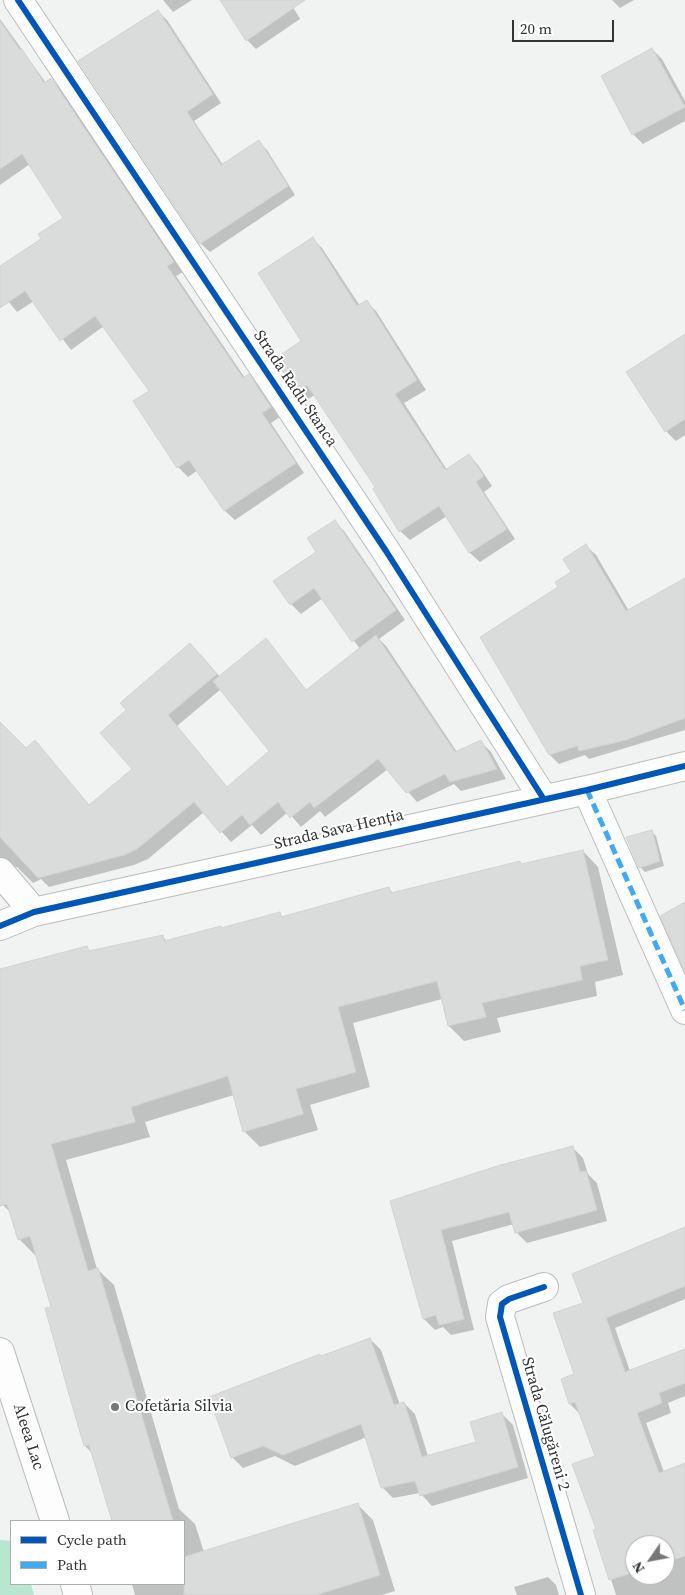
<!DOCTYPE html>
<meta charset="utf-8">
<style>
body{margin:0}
#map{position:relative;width:685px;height:1595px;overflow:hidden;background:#f1f3f2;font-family:"Source Serif 4",serif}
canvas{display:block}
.legend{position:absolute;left:10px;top:1520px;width:175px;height:65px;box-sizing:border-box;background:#fff;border:1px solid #adadad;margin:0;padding:6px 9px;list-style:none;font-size:15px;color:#323332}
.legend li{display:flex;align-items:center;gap:10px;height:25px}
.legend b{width:25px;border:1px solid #adadad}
.north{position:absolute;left:625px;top:1535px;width:50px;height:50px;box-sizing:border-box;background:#fff;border:1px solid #adadad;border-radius:50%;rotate:237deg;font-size:14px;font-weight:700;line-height:20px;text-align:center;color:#323332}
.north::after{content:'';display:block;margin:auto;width:18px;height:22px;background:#757675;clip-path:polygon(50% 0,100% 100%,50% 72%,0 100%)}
.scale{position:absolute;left:512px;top:20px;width:102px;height:22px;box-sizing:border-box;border:2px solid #323332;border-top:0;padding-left:6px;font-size:15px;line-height:18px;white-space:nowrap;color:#323332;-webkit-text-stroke:4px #fff;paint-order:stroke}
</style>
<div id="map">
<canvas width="685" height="1595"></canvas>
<ul class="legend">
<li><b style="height:6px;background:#0057b8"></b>Cycle path</li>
<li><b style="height:6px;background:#3fa9f5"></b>Path</li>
</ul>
<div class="north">N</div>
<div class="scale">20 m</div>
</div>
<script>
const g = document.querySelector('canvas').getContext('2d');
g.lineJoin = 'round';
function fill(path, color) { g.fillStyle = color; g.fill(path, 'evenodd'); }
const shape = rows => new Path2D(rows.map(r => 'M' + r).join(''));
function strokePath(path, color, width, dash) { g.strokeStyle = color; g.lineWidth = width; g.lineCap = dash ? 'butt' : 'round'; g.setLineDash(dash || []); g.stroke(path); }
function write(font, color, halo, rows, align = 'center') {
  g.font = font + ' "Source Serif 4",serif'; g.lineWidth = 4; g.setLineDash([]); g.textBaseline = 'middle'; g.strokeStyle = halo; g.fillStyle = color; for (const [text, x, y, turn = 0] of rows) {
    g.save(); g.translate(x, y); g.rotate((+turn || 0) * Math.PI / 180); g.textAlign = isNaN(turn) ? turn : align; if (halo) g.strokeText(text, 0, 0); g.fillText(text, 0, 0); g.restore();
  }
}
fill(shape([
 [0,1540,11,1541,11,1584,31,1584,34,1595,0,1595]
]), '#b8e6cf');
fill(shape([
 [163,0,192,0,173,12],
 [221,0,289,0,300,19,256,49,247,40],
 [612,0,634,0,620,8],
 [158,11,167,20,221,103,194,121,223,165,258,141,267,150,295,195,210,252,201,244,79,61],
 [0,19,46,83,51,80,61,89,183,272,176,276,245,378,249,376,259,386,280,417,271,423,304,473,235,520,225,511,198,470,188,477,178,467,151,391,104,326,71,350,34,301,17,312,0,291,0,268,43,239,65,218,30,164,0,185],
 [652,49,662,59,685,101,685,121,643,144,633,134],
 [313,239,322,248,360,306,366,302,376,311,426,390,404,403,447,470,469,455,478,465,492,486,484,492,515,539,480,562,470,553,447,516,410,540,400,531,377,488,315,395,308,399,299,390],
 [685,342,685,435,676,441,666,431],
 [334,521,344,531,405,620,379,639,386,646,457,752,481,742,491,752,506,779,461,791,454,784,417,802,388,769,325,817,320,811,301,827,288,812,261,835,252,825,231,842,204,812,148,859,134,865,49,887,41,879,33,883,17,867,7,866,0,870,0,724,26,750,35,742,90,806,133,769,200,654,220,677,266,639,307,691,360,649,323,598,301,614,291,604],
 [221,689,271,752,228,788,177,726],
 [586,546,596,555,629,611,685,580,685,730,589,759,585,755,559,764,550,755,560,588,573,572],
 [651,831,656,836,664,866,645,872,640,867],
 [583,851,598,867,623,975,595,982,597,996,497,1018,501,1032,464,1041,449,1026,442,999,353,1023,370,1087,310,1105,318,1130,260,1147,244,1131,234,1095,145,1122,150,1137,66,1160,97,1269,114,1285,179,1509,195,1524,204,1552,358,1505,373,1520,395,1591,382,1595,135,1595,132,1584,184,1584,184,1521,122,1521,113,1492,93,1454,85,1446,53,1307,37,1254,35,1255,19,1239,12,1214,3,1205,0,1195,0,970,87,948,91,952,163,937,167,941,221,928,222,929,279,913,284,918,389,889,394,894,520,862,523,865],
 [572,1147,583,1158,588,1174,597,1183,607,1221,527,1243,516,1232,514,1224,452,1241,474,1330,451,1335,443,1327,435,1330,424,1319,391,1202],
 [685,1228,685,1299,615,1328,630,1371,685,1350,685,1396,668,1403,671,1413,646,1423,664,1472,685,1464,685,1595,616,1595,595,1530,597,1530,596,1456,580,1414,570,1404,585,1303],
 [635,1545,665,1545,665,1575,635,1575],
 [370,1339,381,1350,400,1405,404,1403,415,1414,428,1456,477,1442,502,1414,513,1425,528,1478,432,1506,420,1493,393,1498,382,1487,367,1437,295,1466,275,1456,243,1468,232,1457,321,1357],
 [548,1577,556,1585,559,1595,517,1595,514,1587]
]), '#0003');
const building = shape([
 [220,0,305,0,246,41,220,0],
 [158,10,213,94,187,112,221,165,259,140,288,186,200,244,78,61,158,10],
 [0,21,20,50,22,49,44,83,51,78,174,262,167,266,243,378,249,374,271,407,262,413,296,463,224,511,189,460,177,468,133,401,149,391,95,316,60,341,25,291,0,308,0,266,41,239,38,234,63,218,22,154,0,169,0,21],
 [652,48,685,107,632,135,601,76,652,48],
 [313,237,357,306,367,300,417,380,395,394,445,470,469,454,484,476,476,482,507,529,469,553,439,506,399,532,373,489,375,487,307,385,298,391,276,358,301,341,258,273,313,237],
 [685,334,685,419,665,432,626,372,685,334],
 [335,520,396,610,352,642,314,588,290,605,273,581,316,552,307,538,335,520],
 [586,544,626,611,685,578,685,718,626,740,579,751,577,746,549,755,480,637,558,587,555,582,571,572,563,559,586,544],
 [376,635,455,752,481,740,497,769,450,782,445,774,406,793,378,759,314,808,310,802,290,818,278,802,250,825,242,815,220,833,194,802,137,849,124,855,38,878,0,837,0,722,26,748,35,740,89,805,132,769,100,733,126,710,120,703,190,643,217,674,168,715,227,787,269,751,213,681,266,638,306,690,376,635],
 [652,830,660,861,639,868,626,837,652,830],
 [583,850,608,960,580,966,582,980,482,1003,486,1017,448,1026,437,981,338,1007,356,1072,296,1089,303,1114,243,1132,228,1076,131,1107,135,1122,51,1144,88,1271,98,1268,173,1521,112,1521,89,1445,84,1446,70,1398,45,1308,51,1307,30,1236,18,1240,7,1204,0,1206,0,969,87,946,89,951,163,935,164,941,221,926,221,928,280,912,281,917,389,887,391,893,520,861,521,864,583,850],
 [685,902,685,972,660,916,685,902],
 [573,1146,580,1172,586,1171,597,1210,515,1233,509,1212,441,1230,464,1319,439,1325,436,1315,423,1319,390,1201,497,1166,573,1146],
 [685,1227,685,1286,606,1318,625,1372,685,1349,685,1383,659,1393,662,1403,637,1413,659,1473,685,1463,685,1556,665,1562,665,1545,635,1545,635,1572,609,1580,593,1530,596,1529,572,1464,595,1456,575,1402,569,1404,561,1379,574,1374,553,1313,583,1303,572,1274,685,1227],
 [370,1338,394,1405,404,1402,422,1457,476,1442,470,1422,502,1412,518,1467,420,1496,415,1481,381,1488,361,1424,283,1455,263,1446,231,1458,209,1397,320,1354,321,1356,370,1338],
 [358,1503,380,1575,316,1595,184,1595,184,1557,358,1503]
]);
fill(building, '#dadcdb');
strokePath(building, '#d1d3d2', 1);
const street = shape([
 [18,0,386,551,543,798],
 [587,790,685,1010],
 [0,872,34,912],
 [0,926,34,912,587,790,685,766],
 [544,1287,509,1299,502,1304,500,1317,581,1595],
 [0,1352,55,1521],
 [75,1584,78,1595]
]);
strokePath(street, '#babcbb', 30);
strokePath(street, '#fdfdfd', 28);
strokePath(shape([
 [587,790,685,1010]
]), '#3fa9f5', 5, [10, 5]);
strokePath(shape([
 [18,0,386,551,543,798],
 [0,926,34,912,587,790,685,766],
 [544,1287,509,1299,502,1304,500,1317,581,1595]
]), '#0057b8', 6);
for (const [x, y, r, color] of [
 [115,1407,5,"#757675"]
]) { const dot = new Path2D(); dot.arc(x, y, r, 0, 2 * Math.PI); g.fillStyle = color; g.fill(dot); strokePath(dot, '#fff', 2); }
write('16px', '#323332', '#fff', [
 ["Strada Radu Stanca",295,389,56],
 ["Strada Sava Henția",339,830,-13],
 ["Strada Călugăreni 2",545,1424,74],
 ["Aleea Lac",28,1437,72]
]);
write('16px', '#323332', '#fff', [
 ["Cofetăria Silvia",125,1407]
], 'left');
</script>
